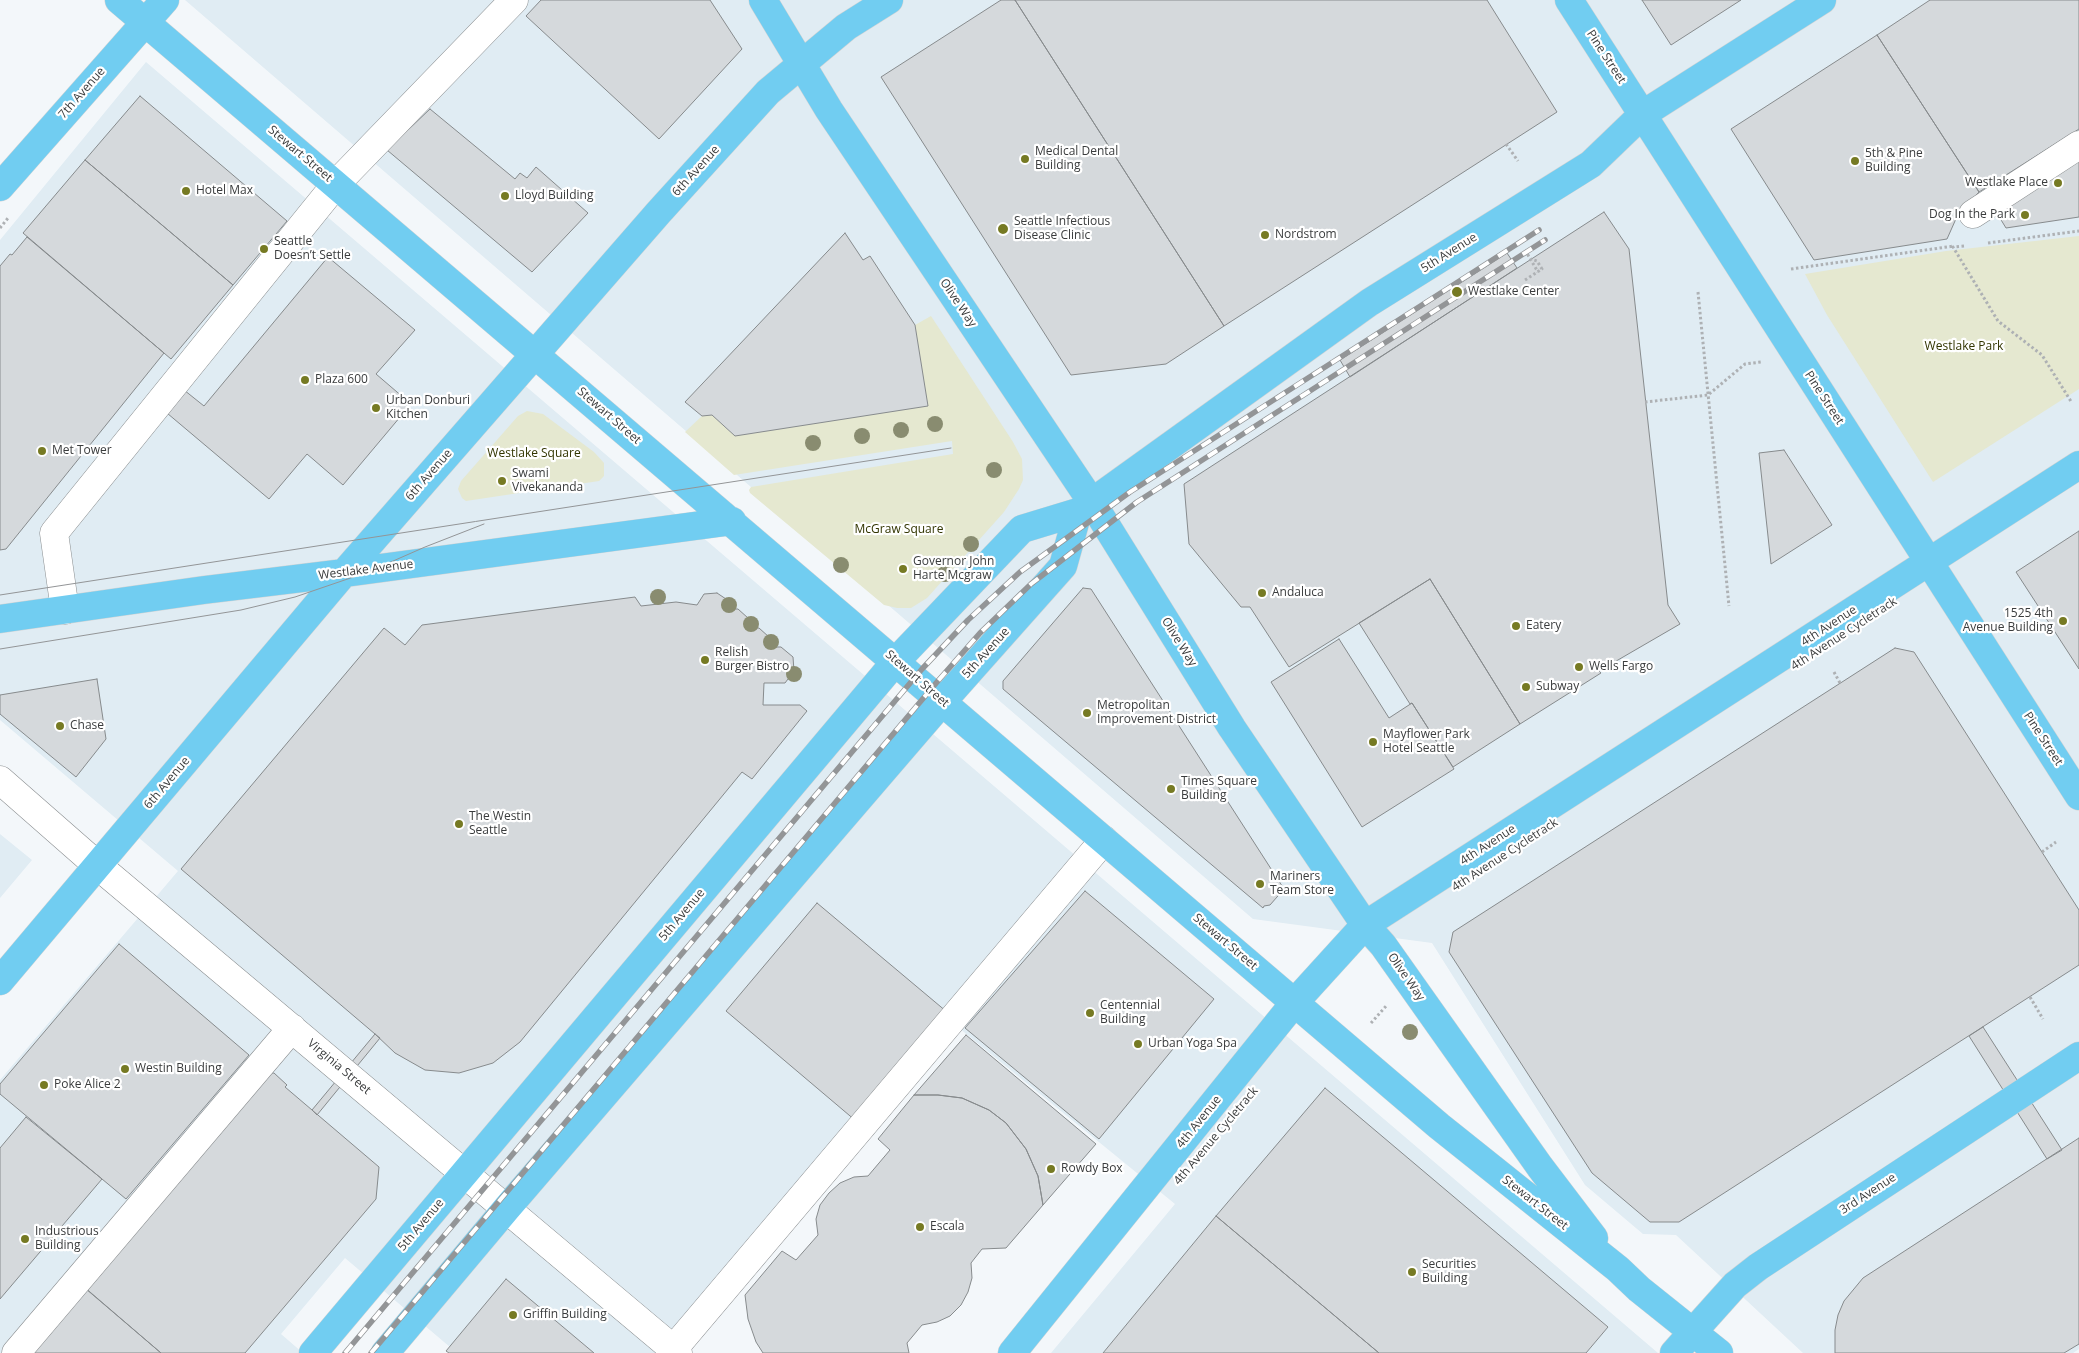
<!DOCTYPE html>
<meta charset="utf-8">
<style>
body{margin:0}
canvas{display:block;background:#f3f7fa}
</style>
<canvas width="2079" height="1353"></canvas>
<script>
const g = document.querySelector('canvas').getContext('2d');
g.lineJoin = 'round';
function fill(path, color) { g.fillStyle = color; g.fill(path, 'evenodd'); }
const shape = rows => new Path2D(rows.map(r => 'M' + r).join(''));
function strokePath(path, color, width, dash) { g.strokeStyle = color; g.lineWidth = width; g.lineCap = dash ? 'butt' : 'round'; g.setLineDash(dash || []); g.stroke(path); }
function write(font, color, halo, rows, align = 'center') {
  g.font = font + ' "Open Sans",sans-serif'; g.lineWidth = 4.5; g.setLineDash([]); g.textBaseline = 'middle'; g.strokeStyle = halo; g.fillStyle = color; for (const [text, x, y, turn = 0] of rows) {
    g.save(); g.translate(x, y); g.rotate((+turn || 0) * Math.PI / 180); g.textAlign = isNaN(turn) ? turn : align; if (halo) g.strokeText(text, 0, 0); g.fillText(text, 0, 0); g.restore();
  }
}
fill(shape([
 [185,0,2079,0,2079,1349,2073,1353,1803,1353,1676,1235,1643,1234,1585,1185,1432,943,1253,919],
 [146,62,1658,1353,1051,1353,1175,1204,959,1028,682,1353,457,1353,345,1258,281,1334,303,1353,0,1353,0,1080,178,871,0,720,0,240],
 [0,834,32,860,0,898]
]), '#e0ecf3');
fill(shape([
 [2079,236,2079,389,1933,482,1827,315,1805,274,1946,251],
 [931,316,1013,442,1022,459,1023,480,1019,489,1004,512,927,598,911,608,897,608,884,605,750,493,749,490,751,487,953,454,952,441,734,475,685,432,702,416,712,415,735,436,927,406,915,325],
 [527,411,543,414,594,452,604,463,604,476,599,481,466,501,462,498,458,489,461,481,518,416]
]), '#e5e8d0');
const building = shape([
 [541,0,710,0,742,49,659,139,526,16,541,0],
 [1001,0,1015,0,1224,326,1166,364,1071,375,881,77,1001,0],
 [1015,0,1487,0,1557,112,1224,326,1015,0],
 [1642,0,1741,0,1671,45,1642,0],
 [1930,0,2079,0,2079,129,1979,192,1877,35,1930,0],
 [1877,35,1979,192,1959,212,1947,239,1814,260,1731,129,1877,35],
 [140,96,287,221,233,285,85,160,140,96],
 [430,109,515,179,520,173,527,178,536,167,588,213,532,272,387,150,430,109],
 [2079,157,2079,217,2006,228,1995,210,2079,157],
 [85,160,233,285,171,359,23,233,85,160],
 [1604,212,1629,249,1668,605,1680,624,1599,671,1601,673,1520,724,1430,579,1289,667,1250,607,1241,607,1189,544,1184,484,1604,212],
 [845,233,863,260,870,256,915,325,928,406,735,436,712,415,702,416,685,402,845,233],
 [27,237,164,353,6,549,0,550,0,266,10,254,12,255,27,237],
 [1507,253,1517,268,1350,377,1340,360,1507,253],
 [328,257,415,330,376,374,411,404,343,485,307,454,269,499,161,408,179,386,204,406,328,257],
 [1784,450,1832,525,1771,564,1759,453,1784,450],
 [2079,531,2079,669,2016,572,2079,531],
 [1430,579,1520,724,1453,767,1412,703,1410,704,1359,623,1430,579],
 [1083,588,1091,589,1284,889,1270,905,1264,906,1263,908,1003,689,1003,681,1083,588],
 [717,593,726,599,726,609,738,609,748,618,748,628,759,628,769,637,767,647,781,647,793,657,794,671,785,683,764,683,763,705,800,705,807,711,752,779,742,772,520,1042,493,1063,459,1073,425,1070,395,1053,375,1034,181,869,384,628,405,645,422,625,635,597,641,606,676,602,697,605,704,594,717,593],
 [1339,639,1389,718,1412,703,1454,769,1362,827,1271,682,1339,639],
 [1895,648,1914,652,2079,910,2079,965,1679,1222,1650,1222,1592,1173,1449,952,1453,932,1895,648],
 [97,679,106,739,76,777,0,714,0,695,97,679],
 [1085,891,1214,999,1099,1139,965,1028,1085,891],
 [817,903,947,1012,856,1121,726,1011,817,903],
 [119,944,249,1055,126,1199,0,1094,0,1084,119,944],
 [1983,1027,2062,1150,2047,1159,1969,1036,1983,1027],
 [375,1034,380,1038,317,1115,312,1110,375,1034],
 [966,1035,1096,1144,1043,1205,1038,1176,1026,1149,1006,1123,989,1110,962,1098,938,1095,914,1095,966,1035],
 [262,1073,274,1073,287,1085,285,1087,379,1167,376,1199,245,1353,161,1353,83,1286,262,1073],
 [1325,1088,1608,1327,1586,1353,1379,1353,1216,1216,1325,1088],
 [914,1095,938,1095,962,1098,989,1110,1006,1123,1026,1149,1038,1176,1043,1205,1006,1248,982,1249,971,1263,972,1278,968,1292,961,1305,950,1316,937,1322,922,1325,907,1343,909,1353,763,1353,756,1342,748,1319,745,1295,782,1251,796,1260,818,1235,816,1219,820,1205,829,1193,840,1183,854,1177,868,1176,890,1150,878,1139,914,1095],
 [26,1117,102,1179,0,1299,0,1148,26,1117],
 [2079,1138,2079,1344,2064,1353,1835,1353,1835,1330,1838,1315,1844,1301,1863,1278,2079,1138],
 [1216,1216,1379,1353,1103,1353,1216,1216],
 [506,1279,594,1353,449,1353,446,1351,506,1279],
 [86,1289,161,1353,32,1353,86,1289]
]);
fill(building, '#d5d9dc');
strokePath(building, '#878b8d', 1);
const minor = shape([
 [1973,214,2079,145],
 [65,610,54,533,336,184,514,0],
 [0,780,97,865,678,1353],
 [16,1353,292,1028],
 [670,1353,1104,840]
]);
const major = shape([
 [119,0,1439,1126,1618,1269,1639,1289,1719,1353],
 [763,0,829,110,1091,501,1232,728,1365,925,1383,945,1540,1167,1594,1238],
 [1569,0,2079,796],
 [0,187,165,0],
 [0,619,204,590,344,573,732,521],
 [0,981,344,573,659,212,768,92,846,27,889,0],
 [313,1353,896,661,1022,529,1078,512,1370,302,1591,164,1643,114,1822,0],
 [385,1353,507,1208,942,702,1063,566,1078,512],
 [1012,1353,1295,1002,1365,925,2079,465],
 [1674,1353,1735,1285,1758,1267,2079,1056]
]);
strokePath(minor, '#898d8f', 29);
strokePath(major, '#d4d4d4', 29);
strokePath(shape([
 [1506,144,1518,161],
 [0,228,8,218],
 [1988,243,2079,231],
 [1964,246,1953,247,1998,321,2042,355,2072,403],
 [1525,250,1538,272],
 [1791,269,1954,246],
 [1525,280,1542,269,1537,261,1531,259],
 [1698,292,1729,606],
 [1645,402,1708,395,1745,364,1761,362],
 [1834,672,1840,683],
 [2042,852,2056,842],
 [2030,997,2043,1019],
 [1371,1023,1387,1005]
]), '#aeb1b4', 3, [2.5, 2.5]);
strokePath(minor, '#fff', 28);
strokePath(major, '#71cdf1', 28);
strokePath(shape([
 [0,595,951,448],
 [0,649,241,610,295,597,368,572,425,547,484,524]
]), '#939597', 1);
const rail = shape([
 [345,1353,922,669,968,620,1020,572,1130,492,1539,230],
 [371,1353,937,682,980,633,1031,584,1137,502,1545,240]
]);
strokePath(rail, '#939597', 5.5);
strokePath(rail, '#fff', 4, [11]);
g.fillStyle = '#898c70';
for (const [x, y] of [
 [935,424],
 [901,430],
 [862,436],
 [813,443],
 [994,470],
 [971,544],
 [841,565],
 [945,574],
 [658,597],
 [729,605],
 [751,624],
 [771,642],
 [794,674],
 [1410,1032]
]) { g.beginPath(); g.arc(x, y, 8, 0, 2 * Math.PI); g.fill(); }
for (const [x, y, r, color] of [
 [1025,159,5,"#767a23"],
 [1855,161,5,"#767a23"],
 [2058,183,5,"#767a23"],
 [186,191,5,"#767a23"],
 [505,196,5,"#767a23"],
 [2025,215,5,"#767a23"],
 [1003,229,6,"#767a23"],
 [1265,235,5,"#767a23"],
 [264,249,5,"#767a23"],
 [1457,292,6,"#767a23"],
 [305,380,5,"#767a23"],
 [376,408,5,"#767a23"],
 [42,451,5,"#767a23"],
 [502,481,5,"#767a23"],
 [903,569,5,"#767a23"],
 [1262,593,5,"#767a23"],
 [2063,621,5,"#767a23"],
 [1516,626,5,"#767a23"],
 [705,660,5,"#767a23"],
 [1579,667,5,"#767a23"],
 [1526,687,5,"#767a23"],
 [1087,713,5,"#767a23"],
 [60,726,5,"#767a23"],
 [1373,742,5,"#767a23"],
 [1171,789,5,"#767a23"],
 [459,824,5,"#767a23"],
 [1260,884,5,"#767a23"],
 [1090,1013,5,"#767a23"],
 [1138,1044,5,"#767a23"],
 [125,1069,5,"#767a23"],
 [44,1085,5,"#767a23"],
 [1051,1169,5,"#767a23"],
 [920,1227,5,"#767a23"],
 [25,1239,5,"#767a23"],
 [1412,1272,5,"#767a23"],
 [513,1315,5,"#767a23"]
]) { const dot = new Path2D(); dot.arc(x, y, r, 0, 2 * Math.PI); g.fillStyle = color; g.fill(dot); strokePath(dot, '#fff', 2); }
write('12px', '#3a3c3d', '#fff', [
 ["Pine Street",1606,57,57],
 ["7th Avenue",82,93,-49],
 ["Stewart Street",300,154,40],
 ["6th Avenue",696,171,-48],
 ["5th Avenue",1449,253,-32],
 ["Olive Way",958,303,56],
 ["Pine Street",1824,398,57],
 ["Stewart Street",609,416,41],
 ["6th Avenue",429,475,-49],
 ["Westlake Avenue",366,570,-7],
 ["4th Avenue",1829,626,-33],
 ["4th Avenue Cycletrack",1844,634,-33],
 ["Olive Way",1179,642,58],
 ["5th Avenue",986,653,-48],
 ["Stewart Street",917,679,41],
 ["Pine Street",2043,739,57],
 ["6th Avenue",167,783,-50],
 ["4th Avenue",1488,845,-33],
 ["4th Avenue Cycletrack",1505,855,-33],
 ["5th Avenue",682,915,-50],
 ["Stewart Street",1225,942,40],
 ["Olive Way",1406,977,55],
 ["Virginia Street",339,1067,40],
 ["4th Avenue",1199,1122,-51],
 ["4th Avenue Cycletrack",1216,1136,-50],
 ["3rd Avenue",1868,1194,-33],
 ["Stewart Street",1535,1203,38],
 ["5th Avenue",421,1225,-50]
]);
write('12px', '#3a3c3d', '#fff', [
 ["Medical Dental",1035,152],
 ["Building",1035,166],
 ["5th & Pine",1865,154],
 ["Building",1865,168],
 ["Westlake Place",2048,183,"right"],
 ["Hotel Max",196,191],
 ["Lloyd Building",515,196],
 ["Dog In the Park",2015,215,"right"],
 ["Seattle Infectious",1014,222],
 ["Disease Clinic",1014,236],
 ["Nordstrom",1275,235],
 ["Seattle",274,242],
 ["Doesn’t Settle",274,256],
 ["Westlake Center",1468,292],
 ["Plaza 600",315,380],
 ["Urban Donburi",386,401],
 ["Kitchen",386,415],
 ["Met Tower",52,451],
 ["Swami",512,474],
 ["Vivekananda",512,488],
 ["Governor John",913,562],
 ["Harte Mcgraw",913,576],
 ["Andaluca",1272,593],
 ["1525 4th",2053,614,"right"],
 ["Avenue Building",2053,628,"right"],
 ["Eatery",1526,626],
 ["Relish",715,653],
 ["Burger Bistro",715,667],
 ["Wells Fargo",1589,667],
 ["Subway",1536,687],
 ["Metropolitan",1097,706],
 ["Improvement District",1097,720],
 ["Chase",70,726],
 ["Mayflower Park",1383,735],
 ["Hotel Seattle",1383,749],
 ["Times Square",1181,782],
 ["Building",1181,796],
 ["The Westin",469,817],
 ["Seattle",469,831],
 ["Mariners",1270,877],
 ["Team Store",1270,891],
 ["Centennial",1100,1006],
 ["Building",1100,1020],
 ["Urban Yoga Spa",1148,1044],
 ["Westin Building",135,1069],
 ["Poke Alice 2",54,1085],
 ["Rowdy Box",1061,1169],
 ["Escala",930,1227],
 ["Industrious",35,1232],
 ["Building",35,1246],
 ["Securities",1422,1265],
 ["Building",1422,1279],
 ["Griffin Building",523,1315]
], 'left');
write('12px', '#323500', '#fff', [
 ["Westlake Park",1964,347],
 ["Westlake Square",534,454],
 ["McGraw Square",899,530]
]);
</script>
